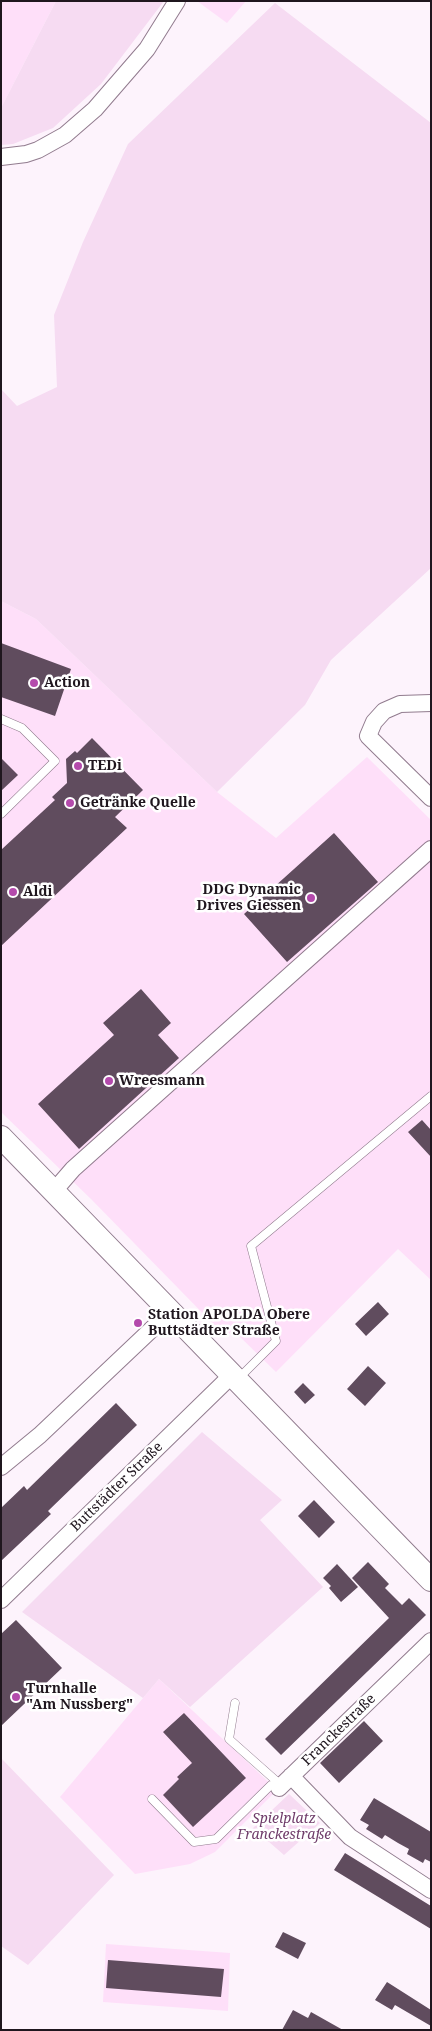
<!DOCTYPE html>
<meta charset="utf-8">
<style>
body{margin:0}
#map{position:relative;width:432px;height:2031px;overflow:hidden;background:#fdf3fc;font-family:"Noto Serif",serif}
canvas{display:block}
.frame{position:absolute;inset:0;border:2px solid #1f161e;pointer-events:none}
</style>
<div id="map">
<canvas width="432" height="2031"></canvas>
<div class="frame"></div>
</div>
<script>
const g = document.querySelector('canvas').getContext('2d');
g.lineJoin = 'round';
function fill(path, color) { g.fillStyle = color; g.fill(path, 'evenodd'); }
const shape = rows => new Path2D(rows.map(r => 'M' + r).join(''));
function strokePath(path, color, width, dash) { g.strokeStyle = color; g.lineWidth = width; g.lineCap = dash ? 'butt' : 'round'; g.setLineDash(dash || []); g.stroke(path); }
function write(font, color, halo, rows, align = 'center') {
  g.font = font + ' "Noto Serif",serif'; g.lineWidth = 5; g.setLineDash([]); g.textBaseline = 'middle'; g.strokeStyle = halo; g.fillStyle = color; for (const [text, x, y, turn = 0] of rows) {
    g.save(); g.translate(x, y); g.rotate((+turn || 0) * Math.PI / 180); g.textAlign = isNaN(turn) ? turn : align; if (halo) g.strokeText(text, 0, 0); g.fillText(text, 0, 0); g.restore();
  }
}
fill(shape([
 [1,1,56,1,1,108],
 [197,1,246,1,227,23],
 [1,601,36,619,217,792,276,838,367,757,431,820,431,1280,398,1249,276,1372,236,1333,223,1334,91,1199,1,1112],
 [159,1679,277,1790,215,1852,190,1864,135,1874,60,1797],
 [106,1944,230,1953,228,2011,103,2002]
]), '#fedff9');
fill(shape([
 [56,1,164,1,101,84,53,128,13,144,1,145,1,108],
 [275,3,431,123,431,568,331,660,305,705,217,792,36,619,1,601,1,389,17,406,57,387,54,315,83,242,128,144],
 [202,1432,282,1500,260,1520,323,1587,190,1707,159,1679,143,1698,22,1612],
 [1,1758,114,1875,28,1965,1,1946],
 [289,1794,320,1823,284,1855,253,1828]
]), '#f6dbf2');
fill(shape([
 [1,643,71,669,55,716,1,697],
 [92,738,143,790,115,817,127,828,1,946,1,850,55,800,52,797,67,783,66,759,75,751,77,753],
 [1,758,18,775,1,791],
 [334,833,378,882,287,962,244,914],
 [141,989,171,1023,158,1035,179,1058,79,1149,38,1104,114,1035,103,1023],
 [422,1120,431,1130,431,1157,408,1132],
 [378,1302,389,1314,366,1336,355,1324],
 [368,1366,386,1383,365,1406,347,1389],
 [303,1383,315,1395,305,1404,294,1392],
 [116,1403,137,1425,48,1511,51,1514,1,1561,1,1508,24,1486,27,1490],
 [314,1500,335,1522,319,1538,298,1516],
 [368,1562,389,1584,385,1588,402,1605,409,1598,426,1615,281,1755,265,1739,389,1618,352,1578],
 [337,1564,358,1587,341,1602,329,1588,331,1586,323,1578],
 [16,1620,62,1668,1,1726,1,1634],
 [184,1713,246,1778,193,1827,163,1795,179,1779,177,1777,192,1763,163,1732],
 [364,1721,383,1741,339,1783,320,1763],
 [374,1798,431,1832,431,1862,425,1859,423,1863,407,1854,409,1849,398,1843,385,1835,382,1839,366,1829,369,1825,360,1820],
 [345,1853,431,1906,431,1929,334,1870],
 [283,1932,306,1943,298,1959,275,1947],
 [108,1960,224,1969,221,1997,106,1988],
 [387,1982,431,2010,431,2026,395,2005,392,2010,375,2000],
 [293,2010,308,2018,311,2012,343,2030,282,2030]
]), '#604c5e');
const lane = shape([
 [1,719,22,728,55,761,1,814],
 [238,1379,276,1341,251,1246,431,1096],
 [235,1703,229,1739,282,1786],
 [152,1799,194,1842,216,1839,271,1785,280,1785]
]);
const street = shape([
 [1,157,26,154,38,150,65,135,95,109,147,49,177,1],
 [431,703,400,704,384,711,374,722,368,736,431,798],
 [54,1191,73,1169,431,849],
 [1,1467,40,1435,171,1311],
 [1,1600,232,1375],
 [291,1776,350,1837,431,1890],
 [279,1788,431,1641]
]);
const secondary = shape([
 [1,1137,431,1580]
]);
strokePath(lane, '#917b8e', 9);
strokePath(street, '#917b8e', 18);
strokePath(secondary, '#917b8e', 24);
strokePath(lane, '#fff', 8);
strokePath(street, '#fff', 16);
strokePath(secondary, '#fff', 22);
for (const [x, y, r, color] of [
 [34,683,5,"#b44aac"],
 [78,766,5,"#b44aac"],
 [70,803,5,"#b44aac"],
 [13,892,5,"#b44aac"],
 [311,898,5,"#b44aac"],
 [109,1081,5,"#b44aac"],
 [138,1323,5,"#b44aac"],
 [16,1697,5,"#b44aac"]
]) { const dot = new Path2D(); dot.arc(x, y, r, 0, 2 * Math.PI); g.fillStyle = color; g.fill(dot); strokePath(dot, '#fff', 2); }
write('bold 14px', '#1f161e', '#fff', [
 ["Action",44,683],
 ["TEDi",88,766],
 ["Getränke Quelle",80,803],
 ["DDG Dynamic",301,890,"right"],
 ["Drives Giessen",301,906,"right"],
 ["Aldi",23,892],
 ["Wreesmann",119,1081],
 ["Station APOLDA Obere",148,1315],
 ["Buttstädter Straße",148,1331],
 ["Turnhalle",26,1689],
 ["\"Am Nussberg\"",26,1705]
], 'left');
write('14px', '#1f161e', '#fff', [
 ["Buttstädter Straße",117,1487,-44],
 ["Franckestraße",339,1730,-44]
]);
write('italic 14px', '#6f3c6a', '#fff', [
 ["Spielplatz",284,1819],
 ["Franckestraße",284,1835]
]);
</script>
